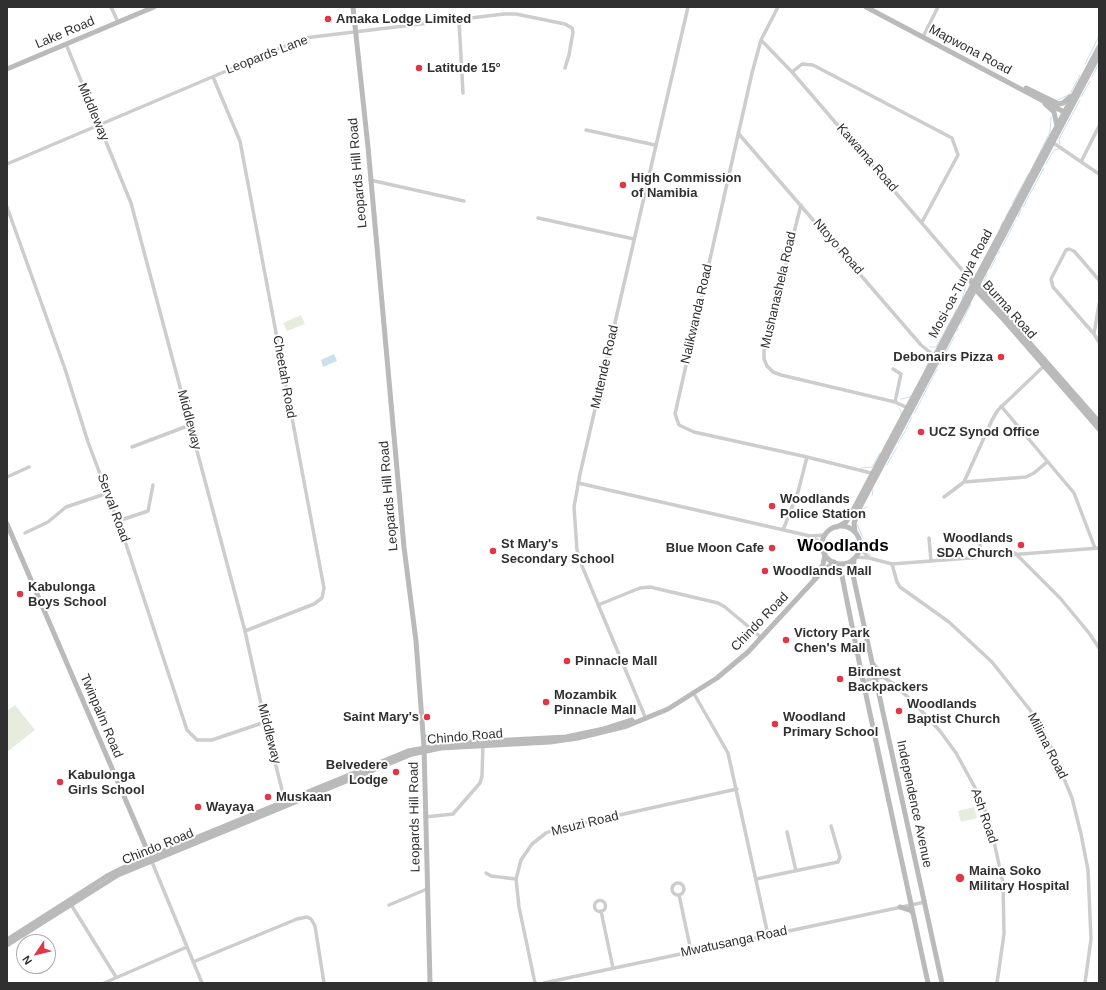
<!DOCTYPE html>
<meta charset="utf-8">
<style>
body{margin:0}
#map{position:relative;width:1106px;height:990px;overflow:hidden;background:#fff;font-family:Arial,sans-serif}
canvas{display:block}
.frame{position:absolute;inset:0;border:8px solid #303030;pointer-events:none}
.north{position:absolute;left:16px;top:934px;width:40px;height:40px;box-sizing:border-box;background:#fff;border:1px solid #acacac;border-radius:50%;rotate:235deg;font-size:11px;font-weight:700;line-height:16px;text-align:center;color:#303030}
.north::after{content:'';display:block;margin:auto;width:14px;height:18px;background:#e23647;clip-path:polygon(50% 0,100% 100%,50% 72%,0 100%)}
</style>
<div id="map">
<canvas width="1106" height="990"></canvas>
<div class="frame"></div>
<div class="north">N</div>
</div>
<script>
const g = document.querySelector('canvas').getContext('2d');
g.lineJoin = 'round';
function fill(path, color) { g.fillStyle = color; g.fill(path, 'evenodd'); }
const shape = rows => new Path2D(rows.map(r => 'M' + r).join(''));
function strokePath(path, color, width, dash) { g.strokeStyle = color; g.lineWidth = width; g.lineCap = dash ? 'butt' : 'round'; g.setLineDash(dash || []); g.stroke(path); }
function write(font, color, halo, rows, align = 'center') {
  g.font = font + ' Arial,sans-serif'; g.lineWidth = 4; g.setLineDash([]); g.textBaseline = 'middle'; g.strokeStyle = halo; g.fillStyle = color; for (const [text, x, y, turn = 0] of rows) {
    g.save(); g.translate(x, y); g.rotate((+turn || 0) * Math.PI / 180); g.textAlign = isNaN(turn) ? turn : align; if (halo) g.strokeText(text, 0, 0); g.fillText(text, 0, 0); g.restore();
  }
}
fill(shape([
 [301,315,305,324,287,331,283,323],
 [15,705,35,730,7,752,7,711],
 [974,807,977,818,961,822,958,811]
]), '#e6ecde');
fill(shape([
 [334,354,337,361,323,367,321,360]
]), '#cae0ec');
strokePath(shape([
 [1085,64,1099,36],
 [1092,77,1099,63],
 [1081,97,1090,81],
 [1058,100,1070,94,1080,75],
 [1060,144,1059,139,1080,100],
 [1046,164,1054,150,1059,149],
 [1031,170,1050,132,1051,117],
 [1012,204,1029,173],
 [1023,207,1044,168],
 [1018,217,1021,209],
 [1005,218,1011,207],
 [1016,221,1016,220],
 [1000,228,1003,221],
 [1002,247,1014,224],
 [998,254,1000,251],
 [990,269,996,258],
 [970,274,975,274],
 [987,274,984,281,987,289],
 [962,299,966,286,966,279],
 [961,324,971,304],
 [957,331,958,329],
 [930,347,936,347,957,309],
 [926,357,929,362,926,368],
 [940,365,954,337],
 [901,399,910,397,911,395],
 [899,408,901,411,901,415],
 [914,414,937,369],
 [906,429,912,417],
 [898,443,906,430],
 [887,465,897,447],
 [861,468,872,467,880,453],
 [872,496,873,490],
 [860,515,863,509,867,507],
 [857,524,863,538],
 [865,542,865,549,871,556]
]), '#cae0ec', 1);
strokePath(shape([
 [111,7,118,22],
 [778,7,761,40,752,73,675,414,679,425,694,432,807,457,875,474],
 [459,21,463,93],
 [923,37,938,7],
 [761,40,792,72,969,278],
 [66,44,131,203,245,631,265,722,285,802],
 [792,72,802,64,813,65,952,138,958,155,922,222],
 [213,77,240,141,324,588,322,598,314,604,245,631],
 [586,130,655,145],
 [738,133,921,345,936,357],
 [1052,142,1099,174],
 [1081,162,1099,126],
 [7,164,304,38,504,14,516,14,565,24,572,28,573,32,569,55,565,68],
 [370,180,464,201],
 [801,205,764,351,764,359,767,366,773,372,781,375,895,402,908,408],
 [7,207,65,369,88,442,124,538,187,730,197,740,212,740,265,722],
 [538,218,634,239],
 [1099,304,1094,334,1099,342],
 [1094,334,1053,287,1051,279,1066,250,1069,249,1074,251,1099,280],
 [893,369,901,374,895,402],
 [1001,406,1074,493,1095,548],
 [132,447,190,425],
 [7,477,29,467],
 [964,482,992,420,998,410,1044,366],
 [578,483,810,536,825,535],
 [944,497,964,482,1026,477,1034,473,1047,462],
 [118,521,148,511,153,485],
 [783,530,798,492,807,457],
 [25,533,48,522,66,507,108,493],
 [979,533,981,557],
 [811,537,817,540,823,548],
 [929,538,931,561],
 [860,548,869,558],
 [1015,553,1060,598,1089,633,1099,648],
 [856,557,869,558,892,564,1099,548],
 [892,564,897,582,900,587,949,622,992,662,1030,710,1050,745,1072,798,1081,834,1088,870,1091,939,1085,983],
 [598,605,640,588,650,587,718,603,725,607,762,638],
 [874,664,885,678],
 [863,681,883,677,894,684,917,706,940,731,956,753,979,795,990,823,1003,883,1004,934,997,983],
 [693,692,728,753,768,935],
 [646,719,582,566,577,550,574,507,580,474,688,7],
 [425,817,453,814,480,783,482,776,483,743],
 [787,832,796,871],
 [152,862,202,983],
 [486,873,491,876,516,879],
 [756,879,838,862,840,857,831,826],
 '672 889a6 6 0 1 1 12 0a6 6 0 1 1-12 0Z',
 [679,895,691,951],
 '594.5 906a5.5 5.5 0 1 1 11 0a5.5 5.5 0 1 1-11 0Z',
 [70,903,116,977],
 [389,905,427,889],
 [601,911,613,968],
 [193,962,297,919,307,917,311,919,315,926,324,983],
 [104,983,187,947],
 [535,983,519,907,516,879,521,860,532,844,546,833,556,829,737,789],
 [544,983,925,902]
]), '#cdcdcd', 3.5);
strokePath(shape([
 [353,7,368,147,404,547,416,641,424,747,430,983],
 [866,7,1066,113],
 [7,69,154,7],
 [1026,88,1059,104,1063,103,1070,97],
 [1045,104,1054,112,1057,126],
 [969,278,976,290,1005,321,1099,429],
 [977,283,1099,422],
 [7,524,151,859],
 '822 545a19 19 0 1 1 38 0a19 19 0 1 1-38 0Z',
 [837,527,846,522,851,514,1099,47],
 [855,532,854,523,860,507,1099,55],
 [854,559,853,575,942,983],
 [836,563,842,576,863,681,928,983],
 [814,576,823,565,825,554],
 [423,735,431,743,436,745],
 [900,907,910,910,913,913],
 [7,940,107,876,127,866,408,751,453,743,566,737,604,729,632,720],
 [7,945,118,875,412,754,441,748,550,742,578,738,627,726,668,709,717,678,748,652,818,576,834,562]
]), '#bababa', 5);
for (const [x, y, r, color] of [
 [328,19,4,"#e23647"],
 [419,68,4,"#e23647"],
 [623,185,4,"#e23647"],
 [1001,357,4,"#e23647"],
 [921,432,4,"#e23647"],
 [772,506,4,"#e23647"],
 [1021,545,4,"#e23647"],
 [772,548,4,"#e23647"],
 [493,551,4,"#e23647"],
 [765,571,4,"#e23647"],
 [20,594,4,"#e23647"],
 [786,640,4,"#e23647"],
 [567,661,4,"#e23647"],
 [840,679,4,"#e23647"],
 [546,702,4,"#e23647"],
 [899,711,4,"#e23647"],
 [427,717,4,"#e23647"],
 [775,724,4,"#e23647"],
 [396,772,4,"#e23647"],
 [60,782,4,"#e23647"],
 [268,797,4,"#e23647"],
 [198,807,4,"#e23647"],
 [960,878,5,"#e23647"]
]) { const dot = new Path2D(); dot.arc(x, y, r, 0, 2 * Math.PI); g.fillStyle = color; g.fill(dot); strokePath(dot, '#fff', 1.5); }
write('bold 13px', '#303030', '#fff', [
 ["Amaka Lodge Limited",336,19],
 ["Latitude 15°",427,68],
 ["High Commission",631,178],
 ["of Namibia",631,193],
 ["Debonairs Pizza",993,357,"right"],
 ["UCZ Synod Office",929,432],
 ["Woodlands",780,499],
 ["Police Station",780,514],
 ["Woodlands",1013,538,"right"],
 ["SDA Church",1013,553,"right"],
 ["St Mary's",501,544],
 ["Secondary School",501,559],
 ["Blue Moon Cafe",764,548,"right"],
 ["Woodlands Mall",773,571],
 ["Kabulonga",28,587],
 ["Boys School",28,602],
 ["Victory Park",794,633],
 ["Chen's Mall",794,648],
 ["Pinnacle Mall",575,661],
 ["Birdnest",848,672],
 ["Backpackers",848,687],
 ["Mozambik",554,695],
 ["Pinnacle Mall",554,710],
 ["Woodlands",907,704],
 ["Baptist Church",907,719],
 ["Saint Mary's",419,717,"right"],
 ["Woodland",783,717],
 ["Primary School",783,732],
 ["Belvedere",388,765,"right"],
 ["Lodge",388,780,"right"],
 ["Kabulonga",68,775],
 ["Girls School",68,790],
 ["Muskaan",276,797],
 ["Wayaya",206,807],
 ["Maina Soko",969,871],
 ["Military Hospital",969,886]
], 'left');
write('13px', '#303030', '#fff', [
 ["Lake Road",65,33,-23],
 ["Mapwona Road",970,50,28],
 ["Leopards Lane",267,55,-21],
 ["Middleway",93,112,67],
 ["Kawama Road",867,158,49],
 ["Leopards Hill Road",358,173,-95],
 ["Ntoyo Road",838,247,49],
 ["Mosi-oa-Tunya Road",961,284,-62],
 ["Mushanashela Road",779,290,-77],
 ["Burma Road",1009,310,48],
 ["Nalikwanda Road",697,314,-77],
 ["Mutende Road",605,367,-77],
 ["Cheetah Road",284,377,80],
 ["Middleway",189,420,75],
 ["Leopards Hill Road",389,496,-95],
 ["Serval Road",113,508,70],
 ["Chindo Road",760,622,-46],
 ["Twinpalm Road",101,716,67],
 ["Middleway",269,734,76],
 ["Chindo Road",465,737,-5],
 ["Milima Road",1047,746,63],
 ["Independence Avenue",914,804,78],
 ["Ash Road",984,816,71],
 ["Leopards Hill Road",415,817,-91],
 ["Msuzi Road",585,824,-14],
 ["Chindo Road",158,847,-22],
 ["Mwatusanga Road",734,942,-12]
]);
write('bold 17px', '#000', '#fff', [
 ["Woodlands",843,546]
]);
</script>
